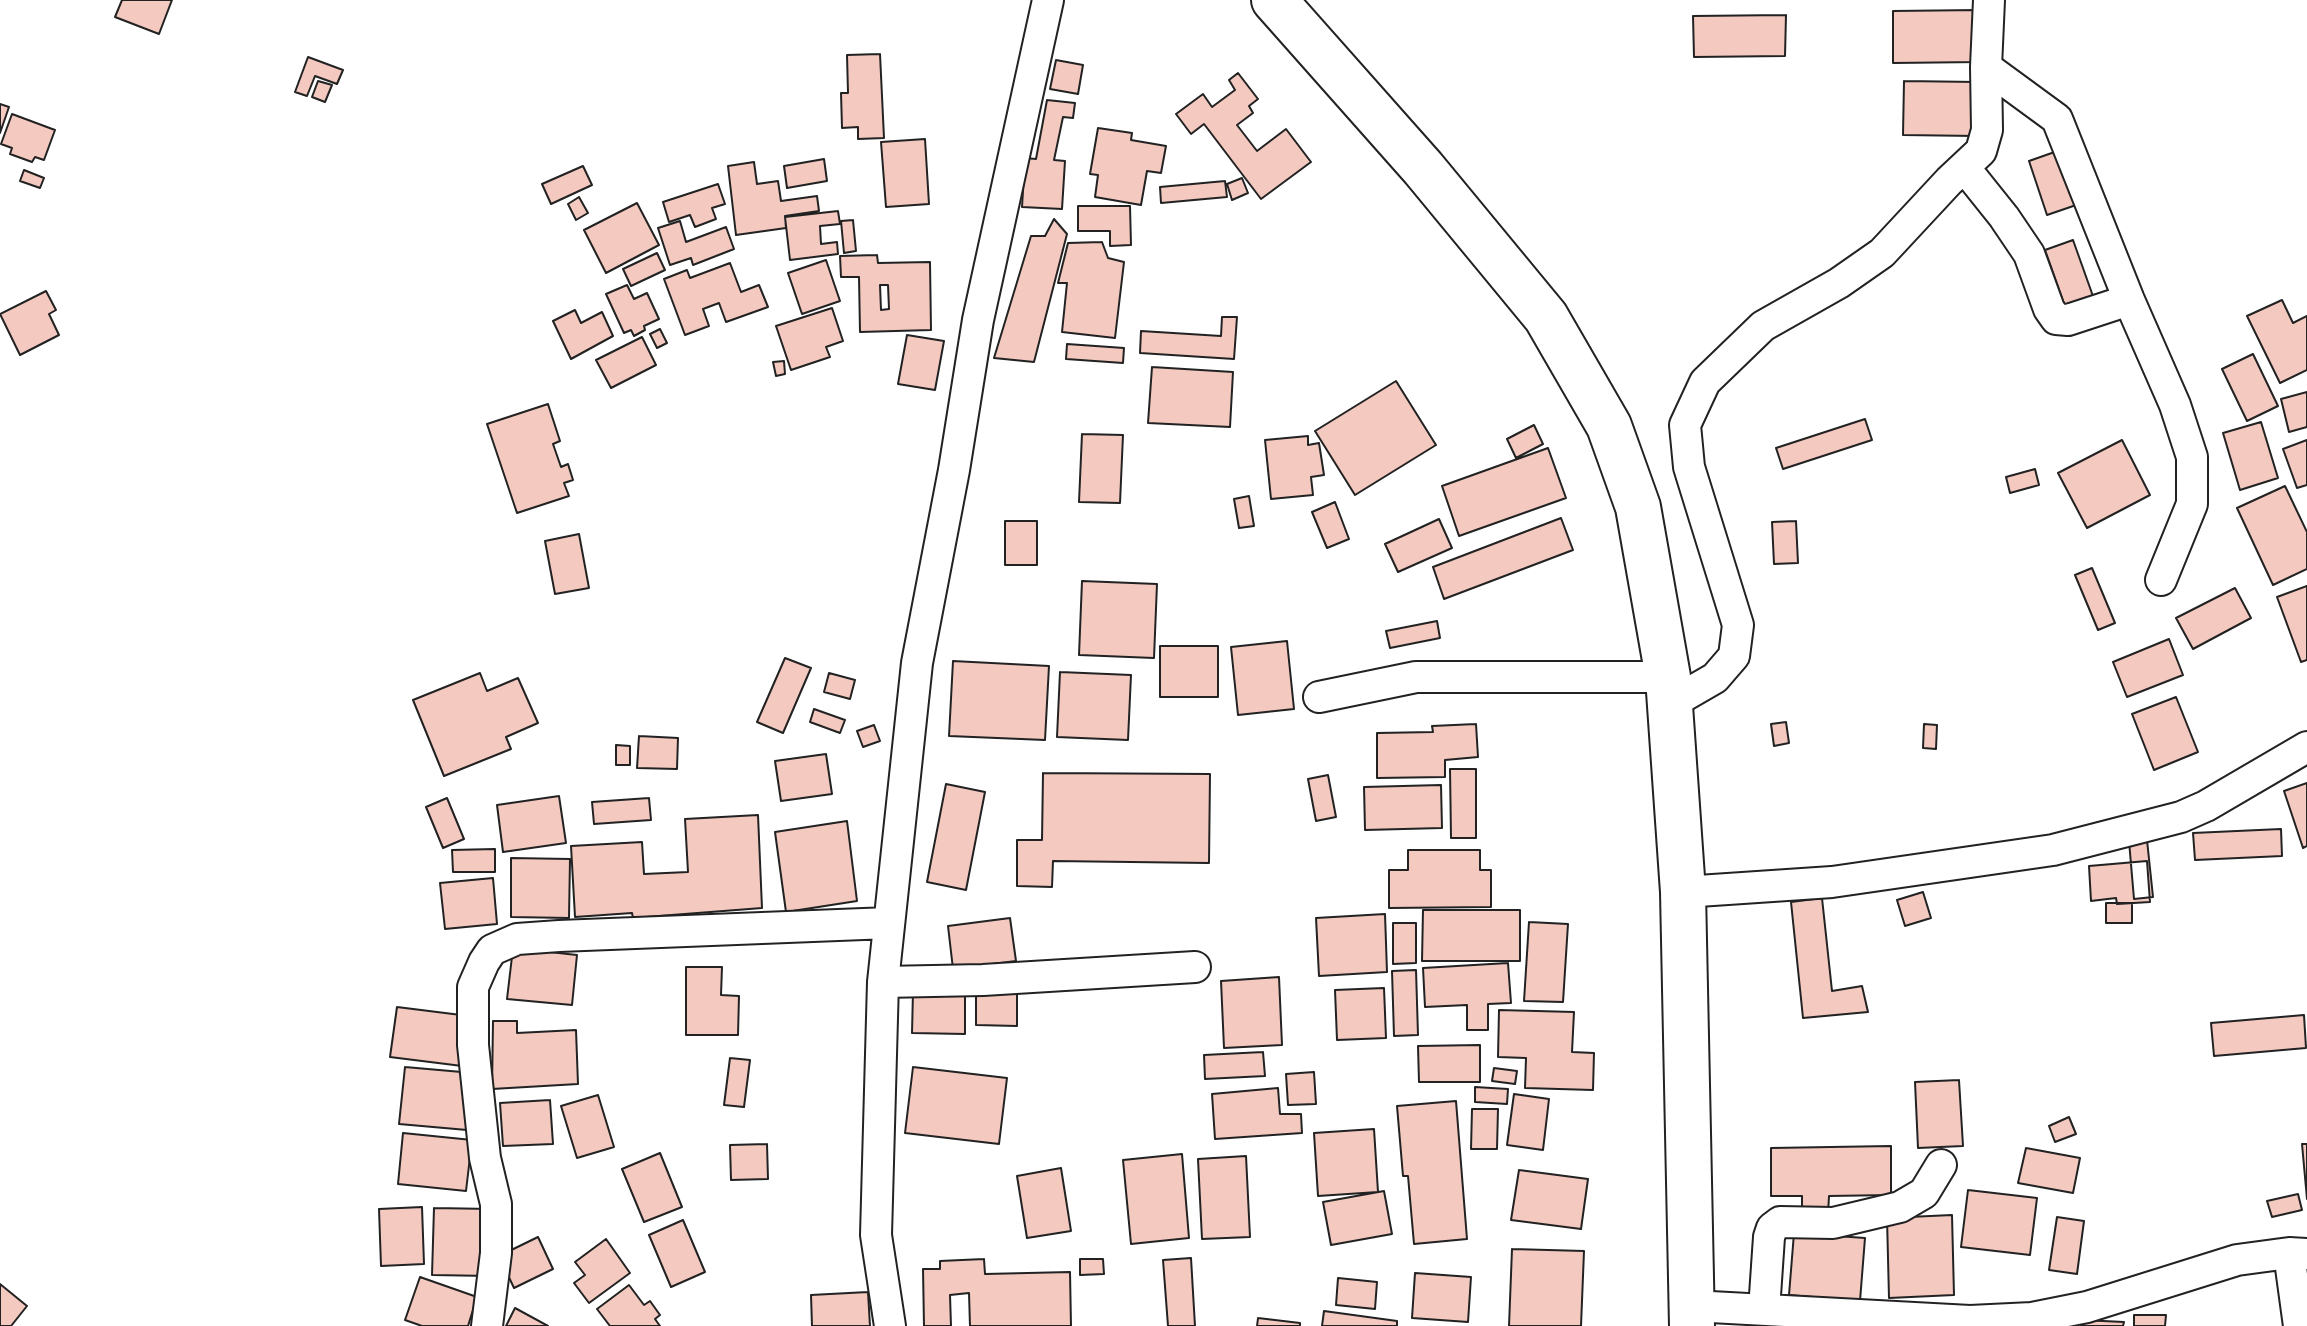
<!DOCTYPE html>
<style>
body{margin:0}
canvas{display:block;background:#fff}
</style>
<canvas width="2307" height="1326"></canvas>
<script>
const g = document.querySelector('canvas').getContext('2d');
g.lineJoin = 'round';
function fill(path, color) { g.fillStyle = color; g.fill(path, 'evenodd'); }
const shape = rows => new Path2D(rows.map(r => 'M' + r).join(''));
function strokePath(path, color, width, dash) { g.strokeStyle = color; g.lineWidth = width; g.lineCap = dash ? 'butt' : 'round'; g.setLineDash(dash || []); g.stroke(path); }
const building = shape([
 [122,0,172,0,159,34,115,17,122,0],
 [1979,10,1979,62,1893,63,1893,11,1979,10],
 [1786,15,1785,56,1694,57,1693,16,1786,15],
 [880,54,884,138,858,139,858,127,842,128,841,93,848,93,847,55,880,54],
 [308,57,343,70,337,84,315,76,307,96,295,92,308,57],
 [1056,60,1083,65,1078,94,1050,89,1056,60],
 [1238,73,1258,99,1249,106,1253,113,1237,125,1257,151,1286,129,1311,162,1261,199,1204,124,1191,134,1176,114,1203,94,1212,107,1235,90,1229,80,1238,73],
 [318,81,332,85,325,102,312,97,318,81],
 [1904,81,1977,82,1976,136,1903,135,1904,81],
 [1047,100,1075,103,1073,118,1063,117,1054,160,1065,161,1062,209,1022,207,1025,158,1036,159,1047,100],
 [0,104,9,107,0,133,0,104],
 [12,114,55,130,44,160,35,157,32,162,10,154,12,148,1,144,12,114],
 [1098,128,1132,133,1131,140,1166,146,1161,173,1147,171,1141,205,1095,197,1098,175,1090,174,1098,128],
 [925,139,929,204,886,207,881,142,925,139],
 [2066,148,2085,202,2047,215,2029,161,2066,148],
 [824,159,827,181,787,188,784,166,824,159],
 [754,162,757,184,778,181,781,201,817,196,819,211,785,216,786,228,736,235,728,166,754,162],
 [583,166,592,185,551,204,542,184,583,166],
 [24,170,44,178,40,188,20,181,24,170],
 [1242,178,1248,193,1232,200,1227,184,1242,178],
 [1225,181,1227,197,1161,203,1160,187,1225,181],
 [718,184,725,204,712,208,716,219,695,227,690,215,669,222,663,202,718,184],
 [579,197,588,213,576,220,568,204,579,197],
 [637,203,659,245,606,273,584,230,637,203],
 [1078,206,1130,206,1131,245,1110,246,1110,231,1078,231,1078,206],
 [838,211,840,224,820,226,821,244,837,242,838,254,790,260,785,217,838,211],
 [1054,219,1067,234,1034,362,994,358,1031,236,1045,236,1054,219],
 [853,220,856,251,844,253,841,221,853,220],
 [680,221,686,242,726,227,734,249,693,265,691,258,670,265,658,228,680,221],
 [2073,240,2094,299,2066,309,2045,250,2073,240],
 [1102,242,1108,258,1124,262,1115,338,1062,332,1067,283,1058,283,1068,243,1102,242],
 [657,253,665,270,631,286,623,269,657,253],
 [877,255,878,263,930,262,931,330,860,332,859,277,841,277,840,256,877,255],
 [880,285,888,285,889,309,881,310,880,285],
 [826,260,840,301,802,314,788,273,826,260],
 [730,263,741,292,759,285,768,307,726,322,719,303,703,309,709,326,685,335,664,279,687,270,690,278,730,263],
 [627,285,634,299,647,293,659,319,644,326,645,330,634,336,631,330,624,333,606,294,627,285],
 [46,291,56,310,49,314,59,335,20,355,0,314,46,291],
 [2282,300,2293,323,2307,316,2307,370,2280,383,2247,316,2282,300],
 [832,308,843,341,826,347,830,357,791,370,776,326,832,308],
 [575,310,581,323,602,312,613,336,571,359,553,321,575,310],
 [1222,317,1237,317,1234,359,1140,353,1141,331,1221,336,1222,317],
 [660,329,667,343,657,348,650,334,660,329],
 [907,335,944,341,935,390,898,384,907,335],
 [642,337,656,365,611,388,596,360,642,337],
 [1067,344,1124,348,1123,363,1066,359,1067,344],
 [2253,354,2278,406,2247,421,2222,369,2253,354],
 [784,361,785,374,776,376,773,362,784,361],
 [1152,367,1233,372,1230,427,1148,423,1152,367],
 [1396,381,1436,445,1355,495,1315,431,1396,381],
 [2307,392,2307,427,2289,432,2281,399,2307,392],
 [548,404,560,441,553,444,561,467,568,464,573,480,564,483,569,496,517,513,487,424,548,404],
 [1865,419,1872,440,1783,469,1776,448,1865,419],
 [2261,422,2278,478,2240,490,2223,433,2261,422],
 [1534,425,1543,444,1516,458,1507,439,1534,425],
 [1082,434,1123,435,1120,503,1079,502,1082,434],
 [1308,436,1308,445,1319,443,1324,475,1311,477,1313,495,1271,499,1265,440,1308,436],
 [2122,440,2150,495,2087,528,2058,473,2122,440],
 [2307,440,2307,485,2297,488,2283,449,2307,440],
 [1548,448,1566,498,1459,536,1442,486,1548,448],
 [2035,469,2039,485,2010,493,2006,477,2035,469],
 [2285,486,2307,532,2307,569,2273,585,2237,508,2285,486],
 [1249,496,1254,526,1239,528,1234,499,1249,496],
 [1335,502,1349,539,1327,548,1312,512,1335,502],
 [1561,518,1573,550,1444,599,1433,567,1561,518],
 [1439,519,1452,548,1398,572,1385,544,1439,519],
 [1005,521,1037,521,1037,565,1005,565,1005,521],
 [1796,521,1798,563,1774,564,1772,522,1796,521],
 [579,534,589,588,555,594,545,541,579,534],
 [2092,568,2115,623,2098,630,2075,575,2092,568],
 [1082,581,1157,584,1154,658,1079,655,1082,581],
 [2307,586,2307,660,2301,662,2277,597,2307,586],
 [2235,588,2251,618,2193,649,2176,618,2235,588],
 [1437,621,1440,638,1390,648,1386,631,1437,621],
 [2169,639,2183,675,2127,697,2113,662,2169,639],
 [1287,641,1294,709,1238,715,1231,647,1287,641],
 [1160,646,1218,646,1218,697,1160,697,1160,646],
 [785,658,811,668,783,733,757,722,785,658],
 [953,661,1049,666,1045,740,949,736,953,661],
 [1060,672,1131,675,1128,740,1057,737,1060,672],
 [480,673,487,691,518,678,538,723,506,737,511,749,444,776,413,700,480,673],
 [829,673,855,680,850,699,824,692,829,673],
 [2176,697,2198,752,2154,770,2132,714,2176,697],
 [814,709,845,720,840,733,810,722,814,709],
 [1786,722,1789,743,1774,746,1771,724,1786,722],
 [1476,724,1478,757,1445,760,1445,777,1377,778,1377,733,1433,732,1432,726,1476,724],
 [1924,724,1937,725,1936,749,1923,748,1924,724],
 [874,725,880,741,863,747,857,731,874,725],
 [639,736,678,738,677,769,637,768,639,736],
 [616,745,630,746,630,765,616,765,616,745],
 [826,754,832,794,781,801,775,761,826,754],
 [1450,769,1476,769,1476,838,1451,838,1450,769],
 [1043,773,1210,774,1209,863,1053,861,1052,887,1017,886,1017,840,1042,840,1043,773],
 [1328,775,1336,817,1316,821,1308,779,1328,775],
 [2307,783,2307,846,2303,848,2284,791,2307,783],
 [946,784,985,792,966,890,927,882,946,784],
 [1441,785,1442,828,1365,830,1364,787,1441,785],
 [559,796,566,843,503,852,497,805,559,796],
 [447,798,464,839,443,848,426,807,447,798],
 [649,798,651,820,594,824,592,802,649,798],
 [758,815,762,908,633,918,632,913,575,917,571,846,642,842,644,874,688,872,685,819,758,815],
 [847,821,857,901,786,912,775,832,847,821],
 [2281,829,2282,856,2195,860,2193,833,2281,829],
 [2147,840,2153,897,2134,899,2129,841,2147,840],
 [495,849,495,872,453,872,452,850,495,849],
 [1408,850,1480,850,1480,870,1491,870,1491,907,1389,908,1389,870,1408,870,1408,850],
 [511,858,570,859,569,918,511,917,511,858],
 [2147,861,2150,902,2117,904,2116,898,2091,901,2089,866,2147,861],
 [493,878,497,924,445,929,440,883,493,878],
 [1923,892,1931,918,1905,926,1897,900,1923,892],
 [1822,898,1832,991,1862,986,1868,1012,1803,1018,1791,902,1822,898],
 [2106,903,2132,903,2132,923,2106,923,2106,903],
 [1423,910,1520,910,1520,961,1422,961,1423,910],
 [1385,914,1387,972,1319,976,1316,918,1385,914],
 [1010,918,1016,961,953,969,948,926,1010,918],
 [1529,922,1568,924,1563,1002,1524,1001,1529,922],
 [1393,923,1416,923,1416,963,1393,964,1393,923],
 [513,948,577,955,572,1005,507,999,513,948],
 [1508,963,1511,1003,1488,1004,1488,1030,1467,1030,1467,1005,1425,1007,1423,968,1508,963],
 [686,967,722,967,721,995,739,996,738,1035,686,1035,686,967],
 [1416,970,1418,1035,1394,1036,1392,971,1416,970],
 [1279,977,1282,1045,1224,1048,1221,981,1279,977],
 [976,983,1017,983,1017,1026,976,1025,976,983],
 [1384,988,1386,1038,1337,1040,1335,990,1384,988],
 [913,991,965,991,965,1034,912,1033,913,991],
 [397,1007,469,1016,462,1066,390,1057,397,1007],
 [1499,1010,1574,1012,1572,1052,1594,1053,1593,1090,1525,1088,1526,1058,1498,1057,1499,1010],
 [2304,1015,2306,1048,2214,1056,2211,1023,2304,1015],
 [493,1021,517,1021,517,1033,576,1030,578,1084,492,1089,493,1021],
 [1480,1045,1480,1082,1419,1082,1418,1046,1480,1045],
 [1263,1052,1265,1076,1205,1079,1204,1055,1263,1052],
 [730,1058,750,1060,744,1107,724,1105,730,1058],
 [405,1067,473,1073,467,1130,399,1124,405,1067],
 [913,1067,1007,1078,999,1144,905,1133,913,1067],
 [1494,1068,1517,1071,1515,1084,1492,1081,1494,1068],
 [1314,1072,1316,1104,1288,1105,1286,1074,1314,1072],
 [1959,1080,1963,1146,1918,1148,1915,1082,1959,1080],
 [1475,1087,1508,1089,1507,1104,1475,1102,1475,1087],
 [1278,1088,1280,1114,1301,1114,1302,1133,1215,1139,1212,1094,1278,1088],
 [1514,1094,1549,1099,1543,1150,1507,1145,1514,1094],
 [598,1095,614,1147,577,1158,561,1106,598,1095],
 [550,1100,553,1144,503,1146,500,1103,550,1100],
 [1456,1101,1467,1239,1414,1244,1408,1176,1403,1176,1397,1106,1456,1101],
 [1472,1109,1498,1109,1497,1149,1471,1149,1472,1109],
 [2069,1117,2076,1134,2055,1142,2049,1126,2069,1117],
 [1374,1129,1378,1192,1318,1196,1314,1133,1374,1129],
 [403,1133,472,1140,466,1191,398,1184,403,1133],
 [767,1144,768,1179,731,1180,730,1145,767,1144],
 [2302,1144,2307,1144,2307,1199,2302,1144],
 [1891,1146,1891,1195,1829,1196,1828,1214,1802,1213,1802,1196,1771,1196,1771,1148,1891,1146],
 [2026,1148,2080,1158,2073,1193,2018,1183,2026,1148],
 [660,1153,682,1207,644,1222,622,1169,660,1153],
 [1182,1154,1189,1238,1131,1244,1123,1160,1182,1154],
 [1246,1156,1250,1237,1202,1239,1198,1159,1246,1156],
 [1061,1168,1071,1231,1027,1238,1017,1176,1061,1168],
 [1519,1170,1588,1179,1581,1229,1511,1220,1519,1170],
 [1968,1190,2037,1198,2030,1255,1961,1247,1968,1190],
 [1384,1191,1392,1234,1331,1245,1323,1202,1384,1191],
 [2298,1194,2302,1210,2272,1217,2267,1201,2298,1194],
 [422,1207,424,1264,381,1266,379,1209,422,1207],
 [434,1208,492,1209,490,1276,432,1275,434,1208],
 [1952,1215,1954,1295,1889,1298,1887,1218,1952,1215],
 [2057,1217,2084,1221,2077,1274,2049,1270,2057,1217],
 [683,1220,705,1272,671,1287,649,1235,683,1220],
 [1794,1233,1865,1238,1860,1301,1789,1295,1794,1233],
 [538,1237,553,1269,514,1288,499,1256,538,1237],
 [606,1239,630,1273,589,1303,574,1283,585,1275,575,1262,606,1239],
 [1512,1249,1584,1251,1581,1326,1509,1326,1512,1249],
 [1191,1258,1195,1326,1168,1326,1163,1260,1191,1258],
 [984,1259,985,1274,1070,1272,1071,1326,970,1326,969,1293,950,1295,951,1326,924,1326,923,1269,940,1269,940,1261,984,1259],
 [1080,1259,1103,1259,1104,1274,1080,1275,1080,1259],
 [1415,1273,1471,1277,1468,1322,1412,1318,1415,1273],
 [420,1277,477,1297,468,1326,422,1326,405,1320,420,1277],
 [1338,1278,1377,1282,1375,1309,1336,1305,1338,1278],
 [0,1284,27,1306,11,1326,0,1326,0,1284],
 [629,1285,644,1305,650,1301,660,1315,655,1319,660,1326,610,1326,597,1309,629,1285],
 [868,1292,870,1326,812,1326,811,1295,868,1292],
 [515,1308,548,1326,506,1326,515,1308],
 [1324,1311,1397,1321,1397,1326,1322,1326,1324,1311],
 [2134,1315,2166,1315,2165,1326,2134,1326,2134,1315],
 [1258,1318,1300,1323,1300,1326,1257,1326,1258,1318],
 [2082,1320,2124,1322,2123,1326,2081,1326,2082,1320]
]);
fill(building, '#f3c9c0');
strokePath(building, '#222', 2);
const street = shape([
 [1986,67,2057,119,2129,300,2175,405,2192,457,2192,504,2161,580],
 [1964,167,2004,217,2029,254,2049,309,2056,319,2068,320,2129,300],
 [1319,697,1416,677,1668,677],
 [1670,704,1715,678,1734,656,1738,625,1689,467,1685,425,1705,382,1763,326,1839,283,1882,253,1949,181,1981,151,1987,130,1986,67,1989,0],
 [1683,892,1832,882,2053,850,2181,817,2206,806,2307,747],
 [883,982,983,980,1195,967],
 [2289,1253,2299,1326],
 [1692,1306,1970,1321,2032,1318,2087,1307,2237,1260,2289,1253,2307,1254],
 [1764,1310,1769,1237,1772,1228,1780,1222,1833,1223,1900,1207,1924,1193,1941,1165],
 [487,1326,496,1253,496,1204,485,1158,473,1045,473,987,484,962,492,950,517,939,559,936,889,923],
 [890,1326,876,1235,883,982,917,663,954,470,978,320,1048,0]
]);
const primary = shape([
 [1274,0,1423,168,1546,317,1609,426,1638,507,1668,677,1683,892,1692,1326]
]);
strokePath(street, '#222', 34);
strokePath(primary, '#222', 48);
strokePath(street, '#fff', 30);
strokePath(primary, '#fff', 44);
</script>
